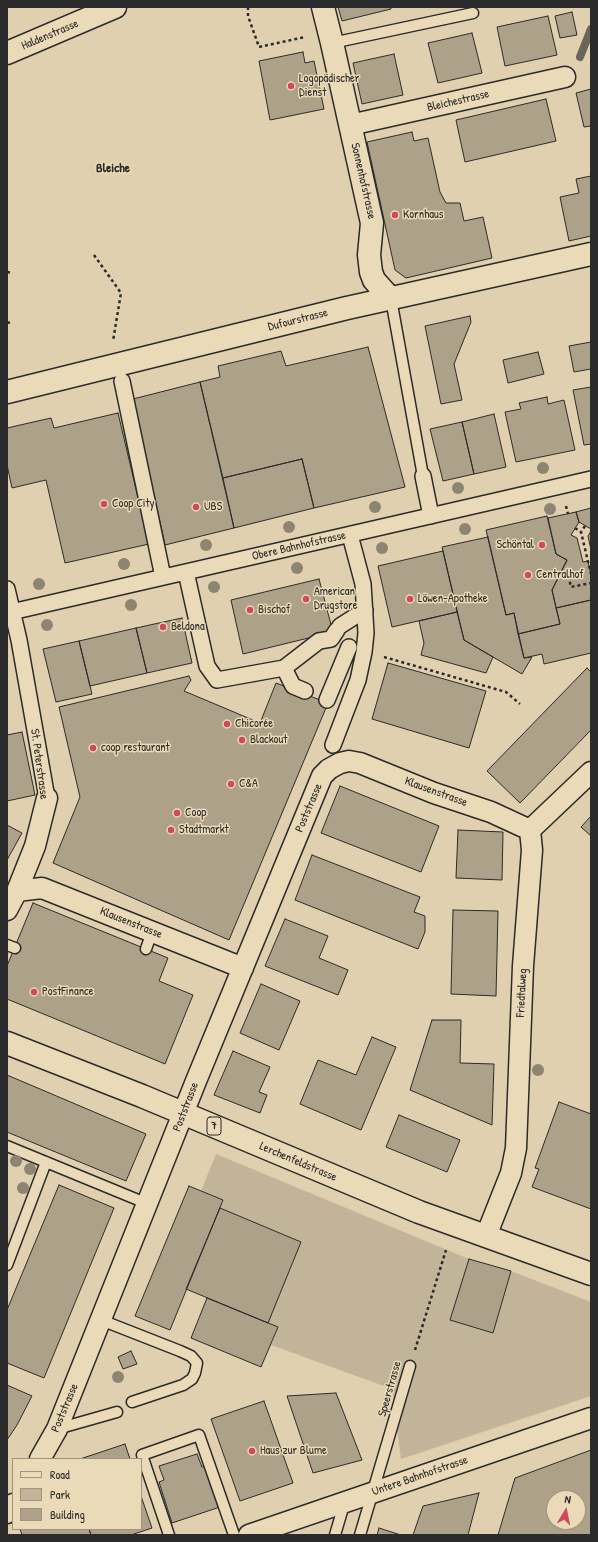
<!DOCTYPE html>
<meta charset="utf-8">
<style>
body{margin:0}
#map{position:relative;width:598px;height:1542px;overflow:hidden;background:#e0d0af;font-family:"Patrick Hand",sans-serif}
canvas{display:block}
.frame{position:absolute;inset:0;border:8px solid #2b2b2b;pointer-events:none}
.legend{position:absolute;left:12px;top:1458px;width:130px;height:72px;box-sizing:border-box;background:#ebdab7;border:1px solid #9e947f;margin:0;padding:5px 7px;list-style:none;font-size:12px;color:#2b2b2b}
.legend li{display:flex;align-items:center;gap:8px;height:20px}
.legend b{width:20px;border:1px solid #9e947f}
.north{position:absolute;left:546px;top:1490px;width:40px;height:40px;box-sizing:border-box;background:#ebdab7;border:1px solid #9e947f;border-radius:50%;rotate:10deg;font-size:11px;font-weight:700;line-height:16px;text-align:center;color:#2b2b2b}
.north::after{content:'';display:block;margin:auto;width:14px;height:18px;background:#d1495b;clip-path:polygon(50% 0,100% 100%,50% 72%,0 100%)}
</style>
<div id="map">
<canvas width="598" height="1542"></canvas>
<div class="frame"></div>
<ul class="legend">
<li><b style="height:5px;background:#ebdab7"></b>Road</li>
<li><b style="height:11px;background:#c1b499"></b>Park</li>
<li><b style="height:11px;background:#aea18a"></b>Building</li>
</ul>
<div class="north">N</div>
</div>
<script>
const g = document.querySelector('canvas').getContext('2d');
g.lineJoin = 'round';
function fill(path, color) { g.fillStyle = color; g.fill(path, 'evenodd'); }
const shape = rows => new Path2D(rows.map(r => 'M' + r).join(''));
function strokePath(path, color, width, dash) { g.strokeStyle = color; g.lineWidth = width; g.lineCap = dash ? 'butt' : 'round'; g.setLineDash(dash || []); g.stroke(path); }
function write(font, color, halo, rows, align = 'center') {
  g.font = font + ' "Patrick Hand",sans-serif'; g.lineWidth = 3; g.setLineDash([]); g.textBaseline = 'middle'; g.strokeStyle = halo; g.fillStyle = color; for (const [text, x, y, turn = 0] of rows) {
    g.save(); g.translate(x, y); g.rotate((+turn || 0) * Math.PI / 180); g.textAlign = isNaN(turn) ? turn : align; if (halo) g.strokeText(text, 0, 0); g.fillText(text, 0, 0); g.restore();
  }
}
fill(shape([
 [216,1154,469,1259,450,1320,493,1333,511,1271,591,1302,591,1396,401,1459,392,1389,271,1345,278,1327,268,1323,301,1242,220,1208,223,1200,201,1191]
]), '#c1b499');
strokePath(shape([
 [580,57,591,29]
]), '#6c665a', 8);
const building = shape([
 [338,7,391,7,391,9,342,21,338,7],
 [572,12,577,35,560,38,555,16,572,12],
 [548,16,557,55,505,66,497,27,548,16],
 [472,33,482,73,438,83,428,43,472,33],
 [303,52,305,63,314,61,324,109,270,120,259,61,303,52],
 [394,54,403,95,362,104,353,63,394,54],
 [591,89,591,126,584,127,576,93,591,89],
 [546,99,556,141,465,162,456,120,546,99],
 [412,132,414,141,428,138,440,192,446,203,460,203,464,221,483,217,492,258,406,278,395,270,367,142,412,132],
 [591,176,591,236,569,241,560,197,579,193,576,179,591,176],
 [470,316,471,322,454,364,462,400,441,404,425,326,470,316],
 [591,342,591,369,574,372,569,346,591,342],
 [368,347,405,487,314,508,302,459,223,478,200,382,220,377,218,366,281,351,286,366,368,347],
 [538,352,544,374,508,383,503,360,538,352],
 [200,382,234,528,165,545,133,399,200,382],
 [591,387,591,444,584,445,573,390,591,387],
 [547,397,548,404,564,400,575,450,516,462,505,412,521,409,519,403,547,397],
 [118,413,149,544,65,563,46,480,12,488,7,465,7,428,51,418,54,428,118,413],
 [494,414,506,467,474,474,462,422,494,414],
 [462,422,474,474,443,481,430,429,462,422],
 [302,459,314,508,234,528,223,478,302,459],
 [591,508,591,529,579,522,576,512,591,508],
 [576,512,579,522,571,535,577,538,583,562,588,561,591,575,591,600,556,608,552,590,567,560,556,554,548,518,576,512],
 [547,516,556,554,567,560,552,590,560,624,518,634,514,613,506,615,486,530,547,516],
 [591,531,591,550,588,536,591,531],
 [488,537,506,615,514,613,524,658,532,657,522,674,464,640,442,547,488,537],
 [443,551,457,612,392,627,378,566,443,551],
 [319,579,333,632,243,654,231,600,319,579],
 [591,600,591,653,544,664,542,654,524,658,518,634,560,624,556,608,591,600],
 [457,612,464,640,493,657,486,673,421,655,424,643,419,621,457,612],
 [182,618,192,663,147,673,136,628,182,618],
 [136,628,147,673,90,686,79,641,136,628],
 [79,641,92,694,56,702,43,649,79,641],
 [388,663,486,691,469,748,372,719,388,663],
 [587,668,591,672,591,730,520,803,487,771,587,668],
 [189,676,191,680,184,691,260,723,276,683,328,703,229,940,53,863,80,797,59,707,189,676],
 [22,732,35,795,7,801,7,735,22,732],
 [340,786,439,826,421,872,321,833,340,786],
 [591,816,591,836,581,827,591,816],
 [7,825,22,833,7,860,7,825],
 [458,830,503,832,502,880,456,878,458,830],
 [312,855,420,897,414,912,425,916,425,932,418,949,295,900,312,855],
 [33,903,168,958,159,981,193,995,165,1064,7,999,7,966,33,903],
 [453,910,498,911,496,996,451,994,453,910],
 [285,919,328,936,319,958,348,970,338,995,265,966,285,919],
 [261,984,300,1001,279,1050,240,1033,261,984],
 [432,1020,461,1020,460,1063,494,1064,492,1125,410,1090,432,1020],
 [372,1037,396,1047,361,1130,300,1104,318,1060,356,1075,372,1037],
 [233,1051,270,1067,259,1092,267,1095,260,1113,214,1095,233,1051],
 [7,1075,146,1134,126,1181,7,1132,7,1075],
 [559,1102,591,1114,591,1209,532,1187,539,1169,535,1168,559,1102],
 [399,1115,460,1140,447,1172,386,1147,399,1115],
 [59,1185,114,1208,44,1378,7,1363,7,1310,59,1185],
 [189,1186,223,1200,170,1330,135,1316,189,1186],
 [220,1208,301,1242,268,1323,186,1289,220,1208],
 [469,1259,511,1271,493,1333,450,1320,469,1259],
 [207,1298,278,1327,261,1367,191,1338,207,1298],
 [131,1351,137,1364,123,1369,118,1357,131,1351],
 [7,1385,32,1396,17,1425,7,1440,7,1385],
 [336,1393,362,1460,313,1473,287,1396,336,1393],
 [264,1401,293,1483,240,1501,211,1419,264,1401],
 [125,1444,130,1459,78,1459,80,1459,125,1444],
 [591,1450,591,1535,498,1535,515,1478,591,1450],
 [554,1498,578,1498,578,1522,554,1522,554,1498],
 [197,1454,202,1467,206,1466,220,1507,172,1523,159,1482,164,1480,159,1466,197,1454],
 [479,1493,468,1535,413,1535,423,1506,479,1493],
 [141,1496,152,1528,131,1535,91,1535,89,1529,141,1529,141,1496],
 [379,1528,401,1535,377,1535,379,1528],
 [20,1529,89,1529,91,1535,22,1535,20,1529]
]);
fill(building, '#aea18a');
strokePath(building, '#2b2b2b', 1);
const service = shape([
 [332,43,473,13],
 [391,299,423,476],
 [7,945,15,948],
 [146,949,152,932],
 [7,1146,148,1204],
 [7,1265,46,1162],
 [101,1320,180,1351,191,1356,197,1363,195,1373,192,1379,183,1385,132,1402],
 [57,1429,117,1412],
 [169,1535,142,1455,199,1435,234,1535],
 [335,1535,345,1501],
 [360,1535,410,1366]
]);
const pedestrian = shape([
 [122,381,163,577],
 [423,476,431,516],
 [186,572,207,666,217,680,284,668,319,641,331,639,337,630],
 [7,589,19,640,47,798],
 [7,613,591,479],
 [340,626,365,610],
 [284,668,293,686,305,691],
 [327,700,349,647],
 [333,745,358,680,364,652,366,633,363,584,350,535]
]);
const minor = shape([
 [350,125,565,77],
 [530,830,591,772],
 [17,891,42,888,243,968],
 [7,910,17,891,35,846,47,798],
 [486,1236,511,1173,516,1148,523,966,532,850,530,830],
 [40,1459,57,1429,196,1081,322,776,329,769,340,763,349,761,360,763,434,793,491,812,530,830],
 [7,1513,13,1504],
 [249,1535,591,1418]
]);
const tertiary = shape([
 [323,7,332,43,372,223,369,255,371,272,374,280,391,299],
 [7,53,115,7],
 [7,392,347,308,591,254]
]);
const primary = shape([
 [7,1043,142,1096,419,1212,591,1274]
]);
strokePath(service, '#2b2b2b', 13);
strokePath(pedestrian, '#2b2b2b', 18);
strokePath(minor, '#2b2b2b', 23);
strokePath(tertiary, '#2b2b2b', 25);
strokePath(primary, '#2b2b2b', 25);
strokePath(shape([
 [248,7,248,16,259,47,305,37],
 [94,255,121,293,113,341],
 [7,272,13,273],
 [7,323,11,322],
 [566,506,568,514],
 [585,526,581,532,591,574],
 [575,528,581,532],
 [567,570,571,587,591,583],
 [384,657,506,692,520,704],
 [415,1350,446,1250]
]), '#2b2b2b', 2.5, [3, 3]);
strokePath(service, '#ebdab7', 10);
strokePath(pedestrian, '#ebdab7', 15);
strokePath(minor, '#ebdab7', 20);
strokePath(tertiary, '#ebdab7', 22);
strokePath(primary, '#ebdab7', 22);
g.fillStyle = '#8d8472';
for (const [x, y] of [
 [543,468],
 [458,488],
 [375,507],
 [550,509],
 [289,527],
 [465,529],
 [206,545],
 [382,548],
 [124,564],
 [297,568],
 [39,584],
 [214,587],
 [131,605],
 [47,625],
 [538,1070],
 [16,1161],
 [30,1169],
 [23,1188],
 [118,1377]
]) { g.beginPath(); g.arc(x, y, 6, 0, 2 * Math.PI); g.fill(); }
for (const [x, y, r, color] of [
 [291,86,4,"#d1495b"],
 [395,215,4,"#d1495b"],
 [104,504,4,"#d1495b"],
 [196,507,4,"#d1495b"],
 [542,545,4,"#d1495b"],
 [528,575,4,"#d1495b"],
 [306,599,4,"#d1495b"],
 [410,599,4,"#d1495b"],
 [250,610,4,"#d1495b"],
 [163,627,4,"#d1495b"],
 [227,724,4,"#d1495b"],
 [242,740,4,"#d1495b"],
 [93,748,4,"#d1495b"],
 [231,784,4,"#d1495b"],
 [177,813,4,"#d1495b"],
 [171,830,4,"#d1495b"],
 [34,992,4,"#d1495b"],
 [252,1451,4,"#d1495b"]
]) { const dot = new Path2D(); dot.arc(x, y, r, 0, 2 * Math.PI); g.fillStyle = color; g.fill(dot); strokePath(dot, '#ebdab7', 1.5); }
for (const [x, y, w] of [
 [214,1126,14]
]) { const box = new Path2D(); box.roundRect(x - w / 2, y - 9, w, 18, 3); g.fillStyle = '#ebdab7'; g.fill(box); strokePath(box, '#2b2b2b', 1); }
write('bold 11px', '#2b2b2b', null, [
 ["7",214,1126]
]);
write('12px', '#2b2b2b', '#ebdab7', [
 ["Haldenstrasse",50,35,-23],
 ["Bleichestrasse",458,101,-13],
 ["Sonnenhofstrasse",363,181,77],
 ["Dufourstrasse",298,320,-14],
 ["Obere Bahnhofstrasse",299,546,-13],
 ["St. Peterstrasse",39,764,82],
 ["Klausenstrasse",436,792,20],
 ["Poststrasse",309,808,-67],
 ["Klausenstrasse",131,923,22],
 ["Friedtalweg",522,993,-87],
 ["Poststrasse",186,1107,-69],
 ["Lerchenfeldstrasse",298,1162,23],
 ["Speerstrasse",390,1389,-74],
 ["Poststrasse",65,1408,-67],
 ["Untere Bahnhofstrasse",420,1476,-19]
]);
write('12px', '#2b2b2b', '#ebdab7', [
 ["Logopädischer",299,79],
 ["Dienst",299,93],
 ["Kornhaus",403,215],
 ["Coop City",112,504],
 ["UBS",204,507],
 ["Schöntal",534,545,"right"],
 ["Centralhof",536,575],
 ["American",314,592],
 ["Drugstore",314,606],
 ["Löwen-Apotheke",418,599],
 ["Bischof",258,610],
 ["Beldona",171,627],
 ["Chicorée",235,724],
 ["Blackout",250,740],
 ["coop restaurant",101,748],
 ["C&A",239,784],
 ["Coop",185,813],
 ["Stadtmarkt",179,830],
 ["PostFinance",42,992],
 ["Haus zur Blume",260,1451]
], 'left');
write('bold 13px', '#2b2b2b', '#ebdab7', [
 ["Bleiche",113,169]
]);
</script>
